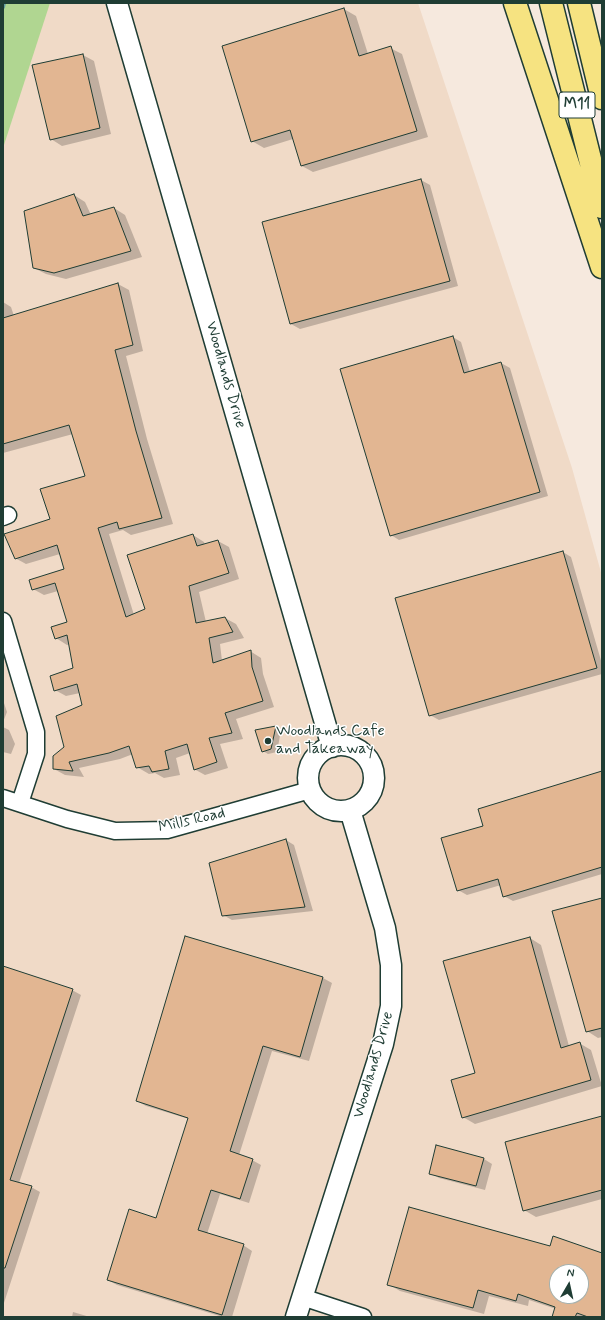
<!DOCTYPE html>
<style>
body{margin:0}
#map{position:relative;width:605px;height:1320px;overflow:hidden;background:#f6e9de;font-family:Mynerve,sans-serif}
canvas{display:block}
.frame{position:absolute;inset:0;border:4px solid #1f3d34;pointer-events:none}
.north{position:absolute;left:549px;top:1264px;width:40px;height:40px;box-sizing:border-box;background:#fff;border:1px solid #a5b1ae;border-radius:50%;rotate:9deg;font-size:11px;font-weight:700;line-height:16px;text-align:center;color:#1f3d34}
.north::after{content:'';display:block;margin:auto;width:14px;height:18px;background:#1f3d34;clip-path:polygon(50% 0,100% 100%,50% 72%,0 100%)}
</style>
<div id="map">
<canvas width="605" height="1320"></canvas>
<div class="frame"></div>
<div class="north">N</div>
</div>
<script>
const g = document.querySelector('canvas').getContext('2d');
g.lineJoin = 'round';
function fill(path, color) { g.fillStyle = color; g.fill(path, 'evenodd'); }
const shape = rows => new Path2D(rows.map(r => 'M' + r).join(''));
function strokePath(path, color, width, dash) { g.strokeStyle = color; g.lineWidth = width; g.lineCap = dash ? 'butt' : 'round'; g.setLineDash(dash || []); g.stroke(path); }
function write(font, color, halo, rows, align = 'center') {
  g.font = font + ' Mynerve,sans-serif'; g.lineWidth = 3; g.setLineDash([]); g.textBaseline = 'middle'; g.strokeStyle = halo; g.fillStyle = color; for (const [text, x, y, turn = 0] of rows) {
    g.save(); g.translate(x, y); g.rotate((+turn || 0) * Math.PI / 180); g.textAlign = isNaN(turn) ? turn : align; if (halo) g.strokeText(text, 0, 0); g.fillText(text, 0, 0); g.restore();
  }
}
fill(shape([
 [3,3,418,3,572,468,602,576,602,1317,3,1317],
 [557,1272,581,1272,581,1296,557,1296]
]), '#f0dac7');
fill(shape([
 [3,3,50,3,3,148]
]), '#b0d691');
fill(shape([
 [344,9,356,16,368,54,390,48,402,54,428,137,313,172,302,166,293,139,264,148,252,141],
 [83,55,94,61,111,134,62,146,51,139],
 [421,180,430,185,458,286,300,329,291,324,264,223],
 [74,195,85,202,91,215,114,208,125,215,142,257,66,279,46,274,34,268],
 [118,284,129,290,143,351,126,356,147,439,173,524,131,535,123,530,109,534,134,615,146,610,193,535,204,542,205,545,218,541,229,547,239,579,199,592,206,622,225,618,236,624,244,638,220,644,222,661,250,651,261,658,263,674,274,707,236,719,243,739,220,744,228,768,205,775,194,769,190,753,176,758,180,775,164,778,155,773,149,774,137,767,133,754,120,759,79,768,84,777,65,775,54,769,66,748,84,706,80,693,66,696,55,690,74,668,70,644,67,645,56,638,68,623,58,591,44,595,33,589,65,570,60,554,26,564,15,558,52,520,86,477,73,434,3,453,3,302,11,307,14,316],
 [453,337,461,342,470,372,501,363,510,368,548,496,399,540,391,535],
 [563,552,571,557,602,664,602,674,439,720,430,715],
 [3,700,7,712,3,722],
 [3,727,9,730,15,744,11,754,3,752],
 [276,727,281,730,277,752,268,754,263,751],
 [602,772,602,874,513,901,504,896,501,885,467,895,458,890,484,826],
 [286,840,294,845,313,911,232,920,223,915],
 [602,899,602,1037,598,1038,587,1031],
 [185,938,323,978,332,983,309,1061,272,1051,239,1155,252,1160,261,1165,249,1203,220,1194,207,1234,243,1245,252,1251,232,1317,223,1317,117,1285,108,1280,157,1219,189,1119,146,1106,137,1101],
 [530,938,541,945,569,1046,579,1043,591,1050,602,1086,475,1124,463,1117,476,1074],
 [3,967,72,990,81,995,19,1183,31,1187,40,1192,3,1306],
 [602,1117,602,1199,536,1217,524,1210],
 [484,1159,492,1164,485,1190,439,1178,430,1173],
 [550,1247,598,1253,602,1252,602,1317,553,1317,556,1309,529,1300,528,1306,489,1296,484,1314,400,1291,388,1284],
 [557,1272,581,1272,581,1296,557,1296],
 [73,1312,90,1317,72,1317]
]), '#0003');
strokePath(shape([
 [3,7,4,3]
]), '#619ca1', 4);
const building = shape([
 [344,8,359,56,391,46,417,131,301,166,290,130,251,142,222,46,344,8],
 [83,54,100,128,50,140,32,65,83,54],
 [421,179,450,281,290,324,262,222,421,179],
 [74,194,83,216,114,207,131,251,54,273,33,268,24,211,74,194],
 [118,283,133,345,115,350,136,431,162,518,119,529,117,522,98,528,126,617,145,609,127,555,193,534,197,546,218,540,229,573,189,586,196,623,225,617,233,632,209,638,213,663,251,650,252,667,263,701,225,713,232,733,209,738,217,762,194,770,187,744,165,751,169,769,152,772,149,766,136,768,129,746,109,753,69,762,73,771,53,769,53,756,64,747,56,716,82,705,77,684,54,691,50,676,73,668,67,635,55,639,51,627,67,622,55,583,32,590,29,580,64,569,57,545,15,559,4,534,50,519,40,489,85,476,69,425,3,444,3,318,118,283],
 [453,336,464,373,501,362,540,492,390,536,340,369,453,336],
 [563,551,597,668,429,716,395,598,563,551],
 [276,726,271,749,262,752,255,730,276,726],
 [602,771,602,867,503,897,498,879,457,891,441,838,483,826,478,809,602,771],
 [286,839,305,907,222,916,209,863,286,839],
 [602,898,602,1028,586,1032,552,911,602,898],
 [185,936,323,977,300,1057,263,1046,230,1151,253,1159,240,1199,211,1190,198,1230,244,1244,222,1315,107,1280,129,1209,156,1218,188,1118,136,1101,185,936],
 [530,937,561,1048,580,1042,591,1080,462,1118,451,1080,475,1073,443,961,530,937],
 [3,966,73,989,10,1180,32,1186,5,1268,3,1268,3,966],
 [602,1116,602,1190,523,1211,505,1142,602,1116],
 [436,1145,484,1158,476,1186,429,1174,436,1145],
 [409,1207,550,1246,553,1236,602,1253,602,1317,588,1317,577,1313,575,1317,552,1317,555,1307,518,1294,516,1301,478,1290,473,1308,387,1285,409,1207],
 [557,1272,581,1272,581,1296,557,1296,557,1272]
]);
fill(building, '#e2b692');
strokePath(building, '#1f3d34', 1);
const minor = shape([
 [3,517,8,515],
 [3,621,36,732,36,754,20,803],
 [3,798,67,819,115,831,167,830,310,790],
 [302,1297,363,1317]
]);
const tertiary = shape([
 [117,3,332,747],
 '308 778a33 33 0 1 1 66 0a33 33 0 1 1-66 0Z',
 [296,1317,383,1044,391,1006,391,965,385,928,350,810]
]);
const motorway = shape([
 [515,3,602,267],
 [551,3,602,207],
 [579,3,602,98]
]);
strokePath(minor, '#1f3d34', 19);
strokePath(tertiary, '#1f3d34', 23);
strokePath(motorway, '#1f3d34', 25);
strokePath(minor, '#fff', 16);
strokePath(tertiary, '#fff', 20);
strokePath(motorway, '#f6e381', 22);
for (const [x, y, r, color] of [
 [268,741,4,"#1f3d34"]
]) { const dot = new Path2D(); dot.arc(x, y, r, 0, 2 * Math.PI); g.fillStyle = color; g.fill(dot); strokePath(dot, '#fff', 1.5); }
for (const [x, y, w] of [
 [577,105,36]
]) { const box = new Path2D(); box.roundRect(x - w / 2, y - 13, w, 26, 3); g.fillStyle = '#fff'; g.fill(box); strokePath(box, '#1f3d34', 1); }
write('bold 15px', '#1f3d34', null, [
 ["M11",577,105]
]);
write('16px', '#1f3d34', '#fff', [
 ["Woodlands Drive",225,375,74],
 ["Mills Road",192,821,-13],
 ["Woodlands Drive",374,1065,-74]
]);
write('16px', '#1f3d34', '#fff', [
 ["Woodlands Cafe",276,732],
 ["and Takeaway",276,750]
], 'left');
</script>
